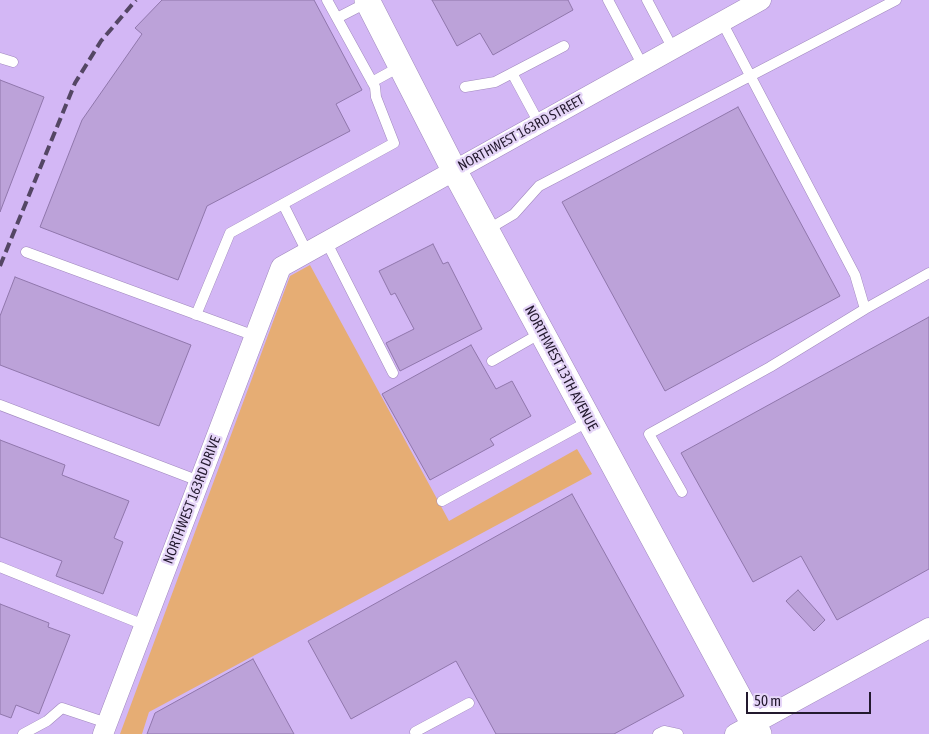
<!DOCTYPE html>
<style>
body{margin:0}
#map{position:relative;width:929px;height:734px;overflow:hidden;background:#ddc3fc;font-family:"Asap Condensed",sans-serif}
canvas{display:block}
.scale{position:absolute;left:746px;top:692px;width:125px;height:22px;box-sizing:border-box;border:2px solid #23192e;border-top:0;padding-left:6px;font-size:15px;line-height:18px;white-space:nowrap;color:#23192e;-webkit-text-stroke:4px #e5d5f8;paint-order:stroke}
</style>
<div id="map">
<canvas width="929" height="734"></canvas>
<div class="scale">50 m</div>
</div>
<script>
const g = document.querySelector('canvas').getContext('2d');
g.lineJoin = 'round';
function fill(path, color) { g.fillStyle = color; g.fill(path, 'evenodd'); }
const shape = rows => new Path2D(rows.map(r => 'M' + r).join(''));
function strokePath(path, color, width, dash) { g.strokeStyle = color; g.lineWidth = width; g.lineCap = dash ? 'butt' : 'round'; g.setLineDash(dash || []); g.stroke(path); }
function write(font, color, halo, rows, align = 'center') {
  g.font = font + ' "Asap Condensed",sans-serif'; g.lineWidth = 4.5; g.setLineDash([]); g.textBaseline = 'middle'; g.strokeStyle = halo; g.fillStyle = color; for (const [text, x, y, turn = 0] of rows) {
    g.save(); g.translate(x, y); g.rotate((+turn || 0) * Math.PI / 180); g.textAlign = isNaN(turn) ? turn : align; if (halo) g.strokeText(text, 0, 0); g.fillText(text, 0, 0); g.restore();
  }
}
fill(shape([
 [0,0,929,0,929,734,0,734]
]), '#d3b7f5');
fill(shape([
 [310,265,449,521,577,449,592,474,149,712,142,734,120,734,290,276]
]), '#e6ad74');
const building = shape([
 [162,0,314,0,362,90,336,104,350,131,207,206,178,280,40,227,82,120,142,34,135,28,162,0],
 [432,0,568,0,573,10,493,55,480,33,457,46,432,0],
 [0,80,44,97,0,212,0,80],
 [738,107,840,296,665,391,562,202,738,107],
 [433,244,443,264,448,262,482,329,400,371,386,343,414,329,395,293,391,295,379,271,433,244],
 [15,277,191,345,159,426,0,365,0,316,15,277],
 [929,317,929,569,837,620,801,556,753,582,681,453,929,317],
 [471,345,496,389,512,381,531,416,490,439,494,445,430,480,382,394,471,345],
 [0,440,65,465,62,475,129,501,114,538,123,542,103,594,56,576,62,561,0,537,0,440],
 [572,494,684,696,614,734,496,734,456,661,351,719,308,641,572,494],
 [798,590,825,620,814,631,786,601,798,590],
 [0,604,49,623,48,627,70,635,39,714,16,705,11,718,0,714,0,604],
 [253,659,294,734,147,734,155,713,253,659]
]);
fill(building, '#bca2d9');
strokePath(building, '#9077ac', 1);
const service = shape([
 [608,0,643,66],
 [647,0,673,49],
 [337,18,368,2],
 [722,22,855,275,865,309,929,273],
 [0,58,13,62],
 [512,73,539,123],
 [372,82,401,66],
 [465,87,495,82,564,46],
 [283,204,307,252],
 [487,230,514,214,539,186,896,0],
 [326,241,393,373],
 [26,252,255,336],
 [196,315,230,233,394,143,376,97,375,87,327,0],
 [492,361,541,333],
 [0,405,199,481],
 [682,492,649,434,770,367,865,309],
 [442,501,589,421],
 [0,567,144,625],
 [23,734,47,721,62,708,107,723],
 [416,734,415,732,469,703],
 [658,734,664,731,678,734]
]);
const minor = shape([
 [103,734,281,267,761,0],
 [735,734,929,628]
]);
const tertiary = shape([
 [367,0,454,170,759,734]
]);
strokePath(service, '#a189be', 11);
strokePath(minor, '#a189be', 21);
strokePath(tertiary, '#a189be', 26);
strokePath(service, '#fff', 10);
strokePath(minor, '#fff', 20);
strokePath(tertiary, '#fff', 25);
strokePath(shape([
 [0,266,75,83,101,41,136,0]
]), '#544664', 4, [10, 5]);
write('14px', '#23192e', '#e5d5f8', [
 ["NORTHWEST 163RD STREET",521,133,-29],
 ["NORTHWEST 13TH AVENUE",561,368,62],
 ["NORTHWEST 163RD DRIVE",192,500,-69]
]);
</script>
